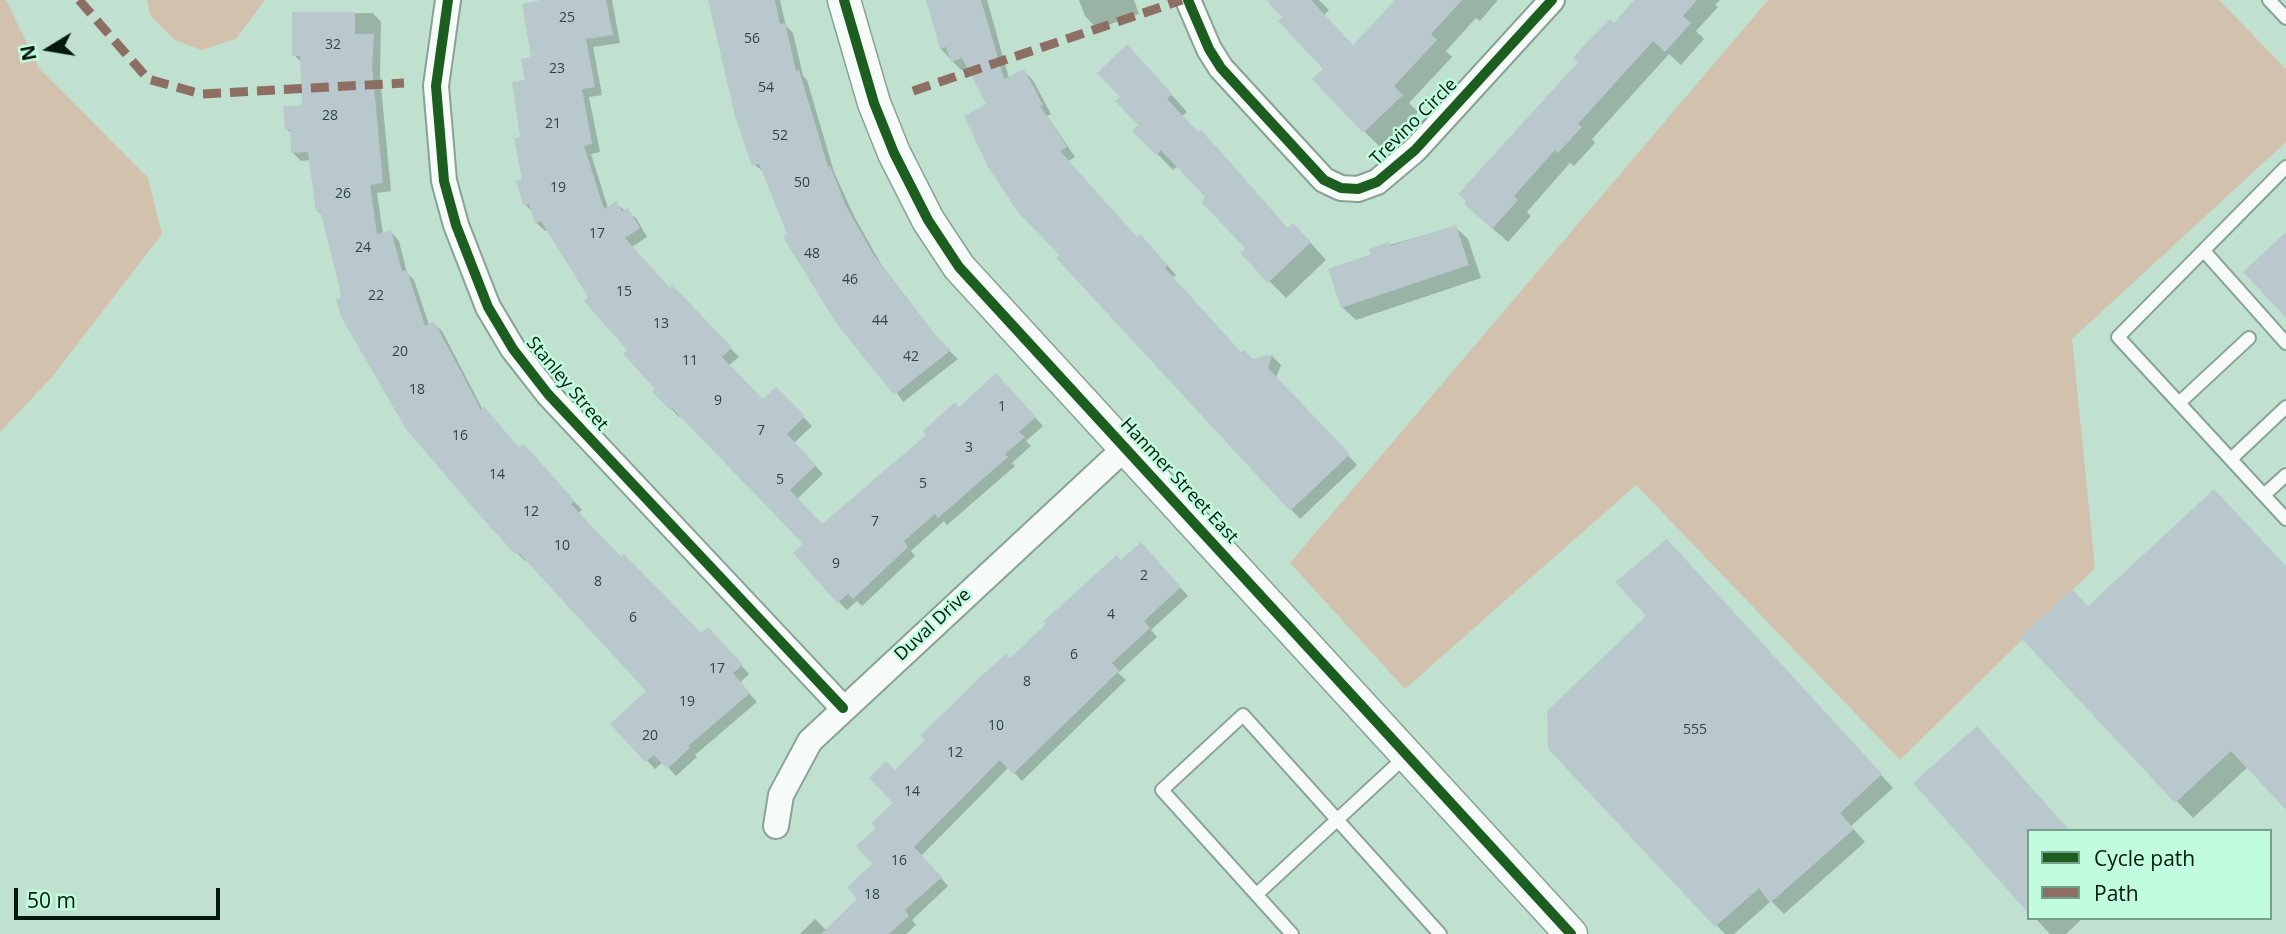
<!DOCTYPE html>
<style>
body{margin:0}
#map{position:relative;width:2286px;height:934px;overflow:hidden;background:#c0e1d0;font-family:"Open Sans",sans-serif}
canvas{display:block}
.legend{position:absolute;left:2027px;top:829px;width:245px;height:91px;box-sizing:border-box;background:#c0fcdd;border:2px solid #74a18b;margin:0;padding:9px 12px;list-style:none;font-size:21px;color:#03190f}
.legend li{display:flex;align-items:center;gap:14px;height:35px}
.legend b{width:35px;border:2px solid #74a18b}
.north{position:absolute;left:14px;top:14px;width:70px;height:70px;-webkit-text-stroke:5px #c0fcdd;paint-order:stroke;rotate:259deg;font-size:19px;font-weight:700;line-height:28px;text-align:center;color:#03190f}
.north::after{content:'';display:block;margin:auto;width:24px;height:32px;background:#03190f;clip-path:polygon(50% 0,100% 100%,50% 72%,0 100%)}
.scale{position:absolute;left:14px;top:888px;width:206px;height:32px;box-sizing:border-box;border:4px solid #03190f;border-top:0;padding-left:9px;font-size:21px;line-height:24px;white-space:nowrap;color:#03190f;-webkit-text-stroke:5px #c0fcdd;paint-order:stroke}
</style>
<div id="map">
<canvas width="2286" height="934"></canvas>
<ul class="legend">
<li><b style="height:9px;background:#1b5e20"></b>Cycle path</li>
<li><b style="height:9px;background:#8d6e63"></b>Path</li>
</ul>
<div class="north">N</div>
<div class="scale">50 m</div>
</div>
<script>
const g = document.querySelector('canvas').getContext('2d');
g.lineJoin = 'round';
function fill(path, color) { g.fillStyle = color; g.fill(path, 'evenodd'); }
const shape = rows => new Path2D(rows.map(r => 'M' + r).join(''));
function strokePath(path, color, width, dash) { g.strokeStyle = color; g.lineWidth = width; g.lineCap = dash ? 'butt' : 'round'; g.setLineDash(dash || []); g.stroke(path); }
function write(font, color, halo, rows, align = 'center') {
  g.font = font + ' "Open Sans",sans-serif'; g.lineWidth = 5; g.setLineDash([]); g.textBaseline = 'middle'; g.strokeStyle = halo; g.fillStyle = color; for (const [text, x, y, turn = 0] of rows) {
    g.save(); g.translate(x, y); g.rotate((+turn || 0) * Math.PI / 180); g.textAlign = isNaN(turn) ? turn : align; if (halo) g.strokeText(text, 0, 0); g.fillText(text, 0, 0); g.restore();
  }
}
fill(shape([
 [0,0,6,0,39,68,148,178,162,234,52,377,0,432],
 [147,0,265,0,236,39,201,50,173,39,150,15],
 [1768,0,2219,0,2286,69,2286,142,2072,339,2095,568,1900,760,1636,485,1405,689,1290,563]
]), '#d2c1ad');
fill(shape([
 [547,0,612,0,620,43,593,47,602,95,589,97,600,152,591,154,608,208,616,204,636,218,647,237,632,247,670,290,672,288,739,357,728,366,763,402,776,389,812,426,794,443,823,474,797,499,823,527,959,409,1004,384,1043,426,1026,441,1031,446,1012,463,1015,466,947,525,944,521,911,551,915,556,862,606,857,601,847,610,839,602,795,554,806,544,682,415,679,417,655,392,658,389,590,297,548,230,545,231,536,222,533,213,525,204,522,139,527,81],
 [709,0,780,0,786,26,793,33,803,76,807,80,834,172,854,216,881,264,941,343,958,359,903,402,790,235,765,172,754,165],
 [928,0,987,0,1009,78,1024,71,1033,80,1051,114,1047,116,1075,157,1068,161,1137,239,1149,245,1176,275,1172,278,1242,354,1253,361,1272,356,1281,365,1276,378,1357,465,1300,519,1058,258,1061,255,969,68,961,70,941,49],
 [1079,0,1134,0,1139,14,1097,29,1085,16],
 [1272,0,1319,0,1329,10,1324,15,1354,47,1400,0,1498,0,1480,21,1476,18,1446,51,1452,57,1409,103,1418,112,1380,147,1364,131,1325,69],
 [1636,0,1720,0,1715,5,1718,7,1696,31,1704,39,1681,65,1669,54,1592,139,1595,143,1574,166,1570,163,1527,212,1531,216,1508,242,1481,218,1614,25],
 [373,13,381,22,380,76,391,191,377,193,383,234,391,232,399,241,407,273,414,280,429,325,433,323,442,331,483,410,520,449,532,454,582,510,578,513,621,559,701,636,716,637,749,674,740,683,757,702,695,755,697,757,676,776,663,762,655,769,613,724,649,691,527,559,525,561,482,516,343,299,322,215,318,211,311,160,301,161,293,153,292,134,287,129,303,106,302,63,294,55,293,14],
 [1143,63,1187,112,1182,116,1199,134,1201,132,1217,148,1288,229,1309,241,1326,260,1286,298,1242,253,1248,248,1207,197,1178,166,1173,170,1135,131,1141,125],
 [1455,227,1468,239,1481,278,1356,320,1343,308,1330,270,1373,255,1371,250],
 [1149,552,1188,596,1151,630,1157,637,1118,673,1126,680,1096,709,1022,781,1009,767,921,856,948,886,912,920,916,925,906,934,800,934,815,919,827,931,860,899,875,864,878,828,895,803,895,772,1011,660,1121,562],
 [1679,554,1893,788,1851,826,1865,842,1784,914,1771,901,1734,934,1725,934,1717,926,1549,748,1648,616],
 [2286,567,2286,808,2248,767,2193,818,2022,637,2089,608],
 [2035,918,2083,918,2066,934,2050,934]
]), '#0003');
fill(shape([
 [542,0,606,0,613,35,586,39,595,87,582,89,592,144,584,146,604,209,616,201,622,211,628,208,640,228,625,238,670,288,672,285,732,347,722,357,763,399,776,387,805,416,787,434,816,465,790,490,822,524,926,435,923,431,955,402,959,407,996,373,1036,417,1019,432,1025,437,1005,454,1008,457,938,518,935,514,904,541,908,547,853,599,848,594,837,603,793,553,803,544,672,408,670,410,652,392,655,389,623,354,627,350,584,301,588,297,541,221,535,223,529,204,523,205,516,181,522,179,514,138,520,137,512,82,525,80,521,59,531,57,522,4],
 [708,0,775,0,780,24,785,23,796,71,799,70,828,167,830,166,846,206,873,254,934,334,951,350,894,395,836,323,783,237,787,234,759,164,752,166,735,116],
 [926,0,981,0,1004,79,1024,69,1043,105,1040,106,1067,147,1060,151,1137,237,1140,234,1168,265,1165,268,1241,352,1244,350,1253,359,1273,354,1268,368,1350,454,1290,511,1056,258,1059,255,1017,211,988,167,964,116,986,104,962,58,951,62,946,47,940,49],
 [1266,0,1311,0,1353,45,1395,0,1462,0,1431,34,1437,40,1394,86,1403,95,1363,133,1312,79,1323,69,1278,21,1282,17],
 [1634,0,1697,0,1683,16,1691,23,1665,52,1653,41,1578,124,1582,127,1558,153,1555,150,1514,196,1518,200,1492,229,1464,204,1466,201,1458,194,1578,62,1573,58,1586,43,1610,19,1614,23],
 [292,12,355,12,355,34,374,34,372,66,383,183,370,185,377,234,391,230,402,271,407,270,425,326,434,321,481,410,484,406,519,448,524,444,575,501,571,504,621,557,624,554,701,633,708,627,743,665,733,673,750,693,688,746,690,748,667,769,654,755,645,762,610,724,646,691,518,552,515,554,481,517,406,429,341,317,336,299,341,298,339,285,320,211,316,212,308,152,291,153,290,129,285,130,283,106,302,105,300,56,292,56],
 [1127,44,1172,94,1167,99,1198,132,1201,130,1287,228,1293,223,1311,242,1268,283,1240,253,1245,248,1201,202,1205,197,1161,150,1156,155,1132,131,1138,125,1115,101,1120,97,1097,73],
 [1456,225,1469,265,1341,308,1328,269,1371,254,1369,249,1389,242,1390,246],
 [2286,232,2286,318,2243,272],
 [2214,489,2286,566,2286,810,2231,751,2175,803,2020,637,2072,589,2088,606],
 [1667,539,1882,774,1840,813,1854,829,1770,903,1759,888,1715,927,1548,749,1547,711,1646,616,1615,582],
 [1141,542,1181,587,1144,621,1150,628,1112,663,1119,671,1013,774,1000,760,914,847,942,877,905,910,909,916,889,934,821,934,857,899,847,887,872,864,856,846,876,828,871,823,893,803,869,778,886,761,895,770,925,740,920,736,978,679,1006,654,1010,658,1046,624,1043,622,1101,569,1117,555,1121,560],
 [1977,726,2070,831,2029,831,2029,914,1913,783]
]), '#b9c8cd');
const service = shape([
 [2269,0,2286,18],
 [2286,167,2118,337,2286,519],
 [2204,251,2286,343],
 [2179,403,2249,338],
 [2231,459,2286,407],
 [2264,495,2286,475],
 [1257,894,1407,755],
 [1292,934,1162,790,1243,715,1440,934]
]);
const minor = shape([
 [448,0,436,86,444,181,456,225,488,307,513,349,548,394,843,708],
 [1188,0,1209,49,1221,68,1324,180,1341,188,1358,189,1377,182,1415,150,1552,0],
 [776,826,781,795,810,741,1125,448]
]);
const tertiary = shape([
 [844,0,874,103,894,153,928,220,959,267,1571,934]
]);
strokePath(service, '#88a295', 16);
strokePath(minor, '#88a295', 28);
strokePath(tertiary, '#88a295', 35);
strokePath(service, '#f6faf8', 12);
strokePath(minor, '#f6faf8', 24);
strokePath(tertiary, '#f6faf8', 32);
strokePath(shape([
 [79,0,148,79,201,94,404,83],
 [913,91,1182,0]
]), '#8d6e63', 9, [18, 9]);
strokePath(shape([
 [448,0,436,86,444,181,456,225,488,307,513,349,548,394,843,708],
 [844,0,874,103,894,153,928,220,959,267,1571,934],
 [1188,0,1209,49,1221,68,1324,180,1341,188,1358,189,1377,182,1415,150,1552,0]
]), '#1b5e20', 10);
write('14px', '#30453e', null, [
 ["25",567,18],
 ["56",752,39],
 ["32",333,45],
 ["23",557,69],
 ["54",766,88],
 ["28",330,116],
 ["21",553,124],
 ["52",780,136],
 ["50",802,183],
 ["19",558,188],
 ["26",343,194],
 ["17",597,234],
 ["24",363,248],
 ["48",812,254],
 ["46",850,280],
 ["15",624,292],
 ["22",376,296],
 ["44",880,321],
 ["13",661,324],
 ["20",400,352],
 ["42",911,357],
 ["11",690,361],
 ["18",417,390],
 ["9",718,401],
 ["1",1002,407],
 ["7",761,431],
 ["16",460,436],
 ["3",969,448],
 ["14",497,475],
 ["5",780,480],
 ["5",923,484],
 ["12",531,512],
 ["7",875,522],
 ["10",562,546],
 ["9",836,564],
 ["2",1144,576],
 ["8",598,582],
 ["4",1111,615],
 ["6",633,618],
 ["6",1074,655],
 ["17",717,669],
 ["8",1027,682],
 ["19",687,702],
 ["10",996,726],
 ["555",1695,730],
 ["20",650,736],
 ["12",955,753],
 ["14",912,792],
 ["16",899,861],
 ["18",872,895]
]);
write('18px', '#03190f', '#c0fcdd', [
 ["Trevino Circle",1414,122,-45],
 ["Stanley Street",567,384,50],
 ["Hanmer Street East",1179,481,47],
 ["Duval Drive",933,625,-43]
]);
</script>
